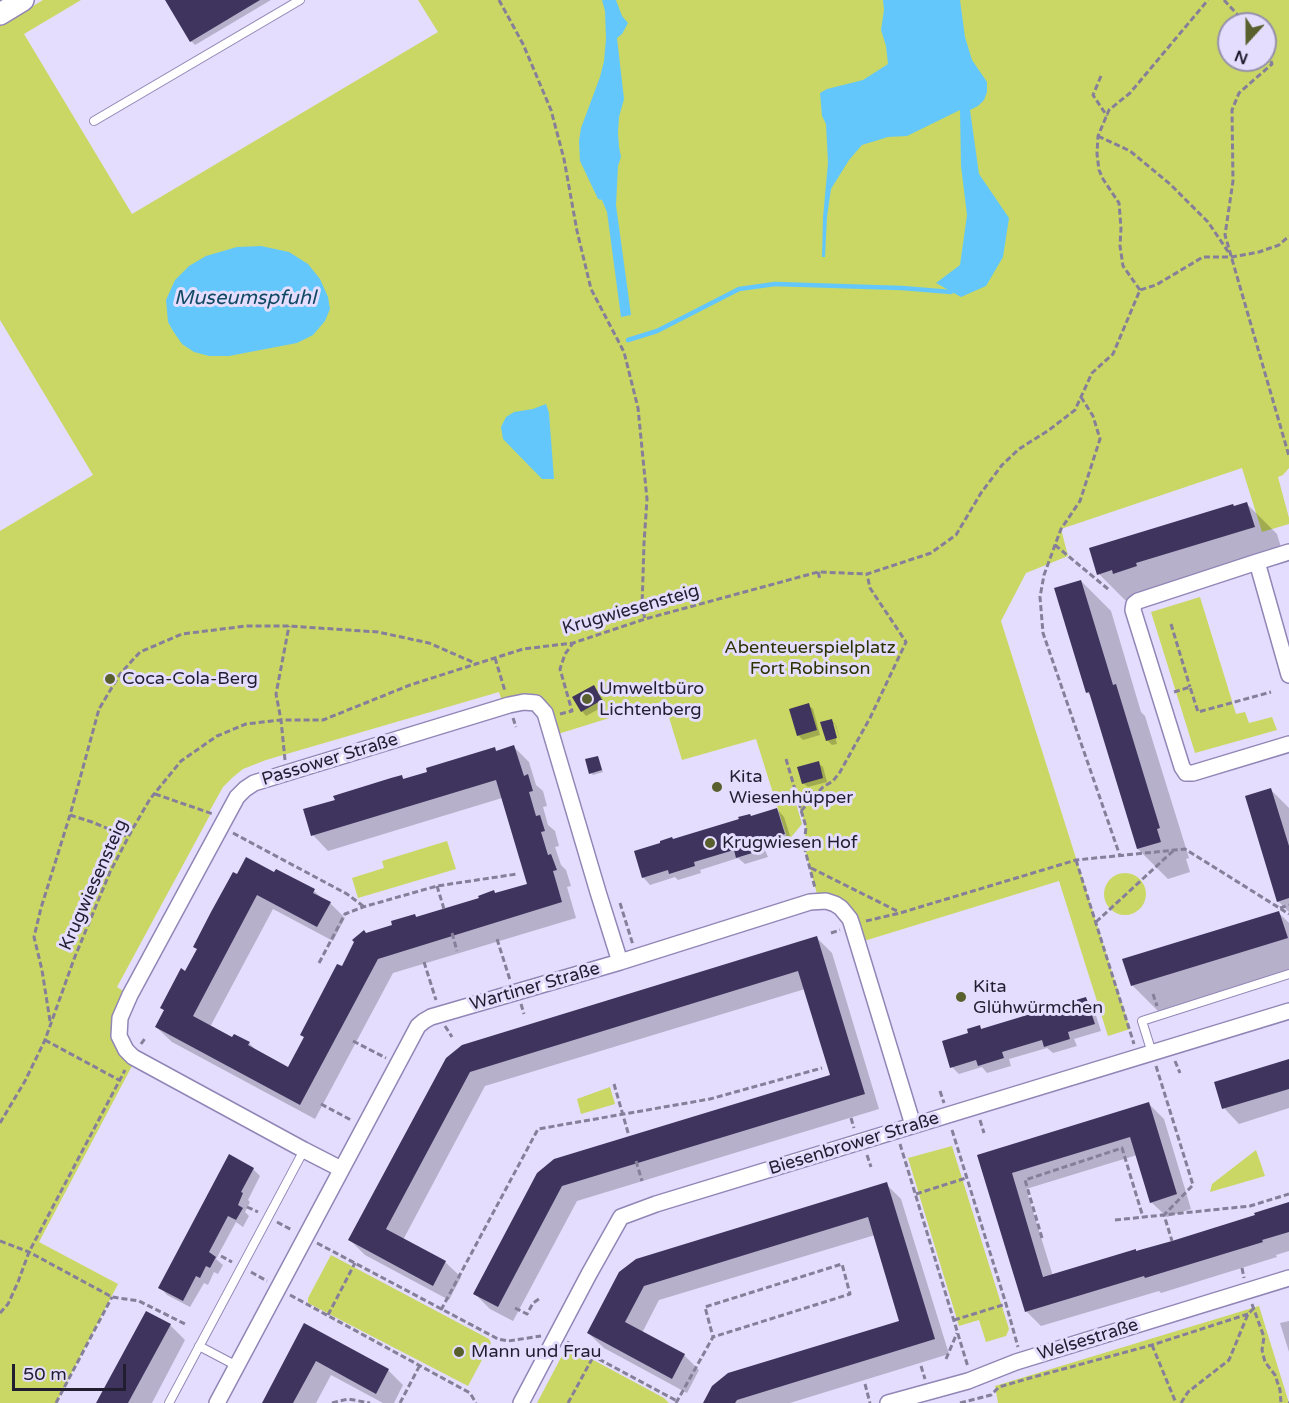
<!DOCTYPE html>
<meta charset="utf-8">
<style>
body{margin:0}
#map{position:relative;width:1289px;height:1403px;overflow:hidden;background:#e4ddfd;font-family:"Varela Round",sans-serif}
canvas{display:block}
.north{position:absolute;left:1217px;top:12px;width:60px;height:60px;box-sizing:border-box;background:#e4ddfd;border:2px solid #9691ab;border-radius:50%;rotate:201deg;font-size:16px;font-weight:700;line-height:24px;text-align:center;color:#221e31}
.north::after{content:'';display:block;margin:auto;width:21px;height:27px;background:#595f2d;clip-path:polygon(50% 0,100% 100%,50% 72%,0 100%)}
.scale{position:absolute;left:12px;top:1364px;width:114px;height:27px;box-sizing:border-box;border:3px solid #221e31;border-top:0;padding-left:8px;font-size:18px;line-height:21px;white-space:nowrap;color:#221e31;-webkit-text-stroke:4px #e4ddfd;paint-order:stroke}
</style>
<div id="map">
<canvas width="1289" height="1403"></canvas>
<div class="north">N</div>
<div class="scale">50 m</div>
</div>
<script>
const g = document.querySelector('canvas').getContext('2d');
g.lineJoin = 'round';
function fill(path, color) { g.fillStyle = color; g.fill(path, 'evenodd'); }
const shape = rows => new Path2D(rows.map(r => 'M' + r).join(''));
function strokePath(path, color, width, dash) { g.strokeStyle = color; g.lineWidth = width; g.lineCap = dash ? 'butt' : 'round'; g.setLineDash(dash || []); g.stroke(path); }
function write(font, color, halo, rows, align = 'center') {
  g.font = font + ' "Varela Round",sans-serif'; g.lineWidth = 6; g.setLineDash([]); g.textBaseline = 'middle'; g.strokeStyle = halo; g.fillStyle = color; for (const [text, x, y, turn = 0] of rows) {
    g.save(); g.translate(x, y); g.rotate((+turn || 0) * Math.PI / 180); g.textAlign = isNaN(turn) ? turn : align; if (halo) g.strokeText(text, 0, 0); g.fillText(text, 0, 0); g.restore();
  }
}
fill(shape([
 [43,0,81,0,24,34,132,214,438,32,418,0,1289,0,1289,468,1283,475,1278,477,1289,518,1289,524,1262,532,1242,468,1061,529,1068,556,1026,573,1001,621,1130,1029,1108,1036,1059,881,864,941,817,894,804,846,806,827,796,796,799,795,797,788,792,790,802,824,788,841,756,739,682,760,664,701,558,734,552,713,502,701,499,692,266,760,243,769,232,778,223,787,208,814,210,815,117,987,125,992,116,1009,111,1027,113,1038,116,1048,123,1058,132,1066,39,1242,118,1284,56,1403,0,1403,0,531,93,475,0,320,0,26],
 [1229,24,1265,24,1265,60,1229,60],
 [1200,597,1236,714,1245,712,1249,723,1272,717,1277,730,1195,753,1151,612],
 [447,841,456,869,358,898,352,878,384,868,382,861],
 '1104 894a21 21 0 1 1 42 0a21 21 0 1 1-42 0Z',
 [610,1087,615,1104,581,1114,577,1099],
 [952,1146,1009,1329,1006,1336,986,1342,979,1320,959,1326,908,1158],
 [1256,1150,1265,1176,1210,1192,1212,1184],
 [331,1255,489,1339,491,1343,468,1386,308,1303,308,1298],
 [1259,1306,1289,1403,998,1403,995,1386],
 [566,1348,571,1348,664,1398,669,1403,537,1403]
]), '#cad764');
fill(shape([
 [602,0,616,0,622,16,628,23,622,34,617,38,624,99,619,117,618,133,619,147,621,157,618,166,616,205,631,315,621,317,607,212,602,200,598,199,580,161,579,141,581,128,600,77,604,61,606,39,605,11],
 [883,0,960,0,965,37,972,60,987,82,987,92,984,100,978,106,970,110,979,174,1009,218,1003,257,986,286,961,297,936,283,960,265,967,215,961,166,960,110,907,136,888,137,862,145,849,160,831,189,827,217,825,257,822,257,823,217,828,163,826,124,822,116,820,93,827,89,863,80,888,64,886,46,881,30,884,10],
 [261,246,289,252,308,264,320,279,328,297,330,309,325,321,313,335,297,343,229,356,209,356,194,352,182,344,173,331,168,322,166,300,175,280,189,266,206,256,237,247],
 [546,404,549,413,554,479,542,479,503,439,501,427,506,417,514,412,533,409]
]), '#64c7fc');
fill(shape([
 [167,0,271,0,195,45,191,41],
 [1247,504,1277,534,1284,557,1129,604,1099,574,1235,508],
 [1081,581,1111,611,1141,712,1145,716,1189,858,1186,859,1190,872,1168,879,1138,849,1091,696,1087,692],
 [594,687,598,691,606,705,586,716,582,711],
 [808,705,813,709,820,735,803,740,799,736,791,710],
 [831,720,836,725,841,743,835,724,832,724,837,744,832,745,827,740],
 [514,747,529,762,536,785,543,791,547,806,543,807,548,825,555,831,559,846,555,847,561,865,566,870,571,886,567,887,576,918,393,973,315,1119,172,1042,156,1027,165,1011,162,1008,186,973,198,950,194,947,238,876,275,874,314,891,323,899,330,903,345,918,333,941,273,909,210,1027,233,1039,249,1043,258,1052,289,1069,305,1038,302,1035,342,968,366,934,394,926,415,915,418,919,528,885,502,798,328,851,313,835,336,801,402,777,405,780,494,749,498,752],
 [597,757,599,759,603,772,593,775,591,773],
 [818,763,823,767,827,782,808,787,803,783],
 [1271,790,1289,808,1289,912,1278,901],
 [777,809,784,817,792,842,765,850,768,857,745,864,738,858,700,870,701,873,678,880,675,877,650,885,643,877,674,841],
 [1279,913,1289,923,1289,976,1162,1015,1132,985],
 [817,938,832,953,879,1109,577,1201,513,1321,490,1309,475,1294,539,1174,832,1076,805,989,485,1086,403,1240,445,1262,461,1277,449,1300,365,1255,350,1240,447,1059],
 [1086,999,1093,1006,1101,1031,1074,1039,1077,1046,1053,1053,1047,1048,1009,1059,1011,1066,987,1073,982,1067,959,1074,952,1067,970,1034,979,1027,982,1030,1049,1010,1058,1004,1061,1006],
 [1289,1061,1289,1108,1239,1124,1224,1108],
 [1149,1104,1164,1119,1191,1209,1167,1217,1151,1202,1137,1155,1026,1189,1053,1276,1137,1253,1257,1216,1289,1204,1289,1251,1276,1255,1277,1257,1161,1293,1159,1291,1041,1326,1026,1311,979,1156],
 [253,1169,260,1176,248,1200,250,1202,245,1212,249,1216,243,1227,236,1222,216,1259,223,1265,218,1274,214,1272,208,1285,204,1283,190,1307,167,1295,160,1287],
 [886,1184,901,1199,949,1354,790,1403,705,1403,901,1322,875,1235,659,1300,642,1333,684,1355,699,1370,687,1393,604,1348,588,1333,621,1273],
 [1289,1321,1289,1352,1280,1323],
 [170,1325,185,1340,152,1403,98,1403],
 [305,1326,388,1370,403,1385,394,1403,383,1403,331,1375,316,1403,263,1403]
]), '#0003');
strokePath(shape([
 [628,340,657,331,739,289,775,284,902,288,951,292]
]), '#64c7fc', 4.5);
fill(shape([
 [165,0,260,0,190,42],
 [1247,502,1255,527,1136,563,1137,566,1113,574,1112,570,1097,575,1089,548,1233,504,1234,506],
 [1081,580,1113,685,1116,684,1160,828,1157,829,1161,842,1137,849,1089,692,1086,693,1054,588],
 [594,685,602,700,581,712,572,697],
 [809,703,817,730,797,736,789,709],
 [832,719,837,738,826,741,820,722],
 [514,745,524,776,528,774,533,791,529,792,536,816,540,815,545,831,541,832,548,855,551,854,557,870,553,871,562,902,378,959,300,1105,155,1027,164,1010,160,1008,181,968,185,971,197,949,193,947,211,912,233,872,237,874,246,857,274,872,276,869,315,889,313,893,331,902,317,927,257,895,193,1016,232,1037,234,1034,250,1042,248,1045,288,1067,304,1037,300,1035,337,964,342,966,354,942,352,940,364,930,366,933,392,925,391,921,415,914,416,917,479,898,478,896,494,890,495,893,527,884,496,780,311,836,303,809,335,800,333,796,391,778,402,775,403,779,427,772,426,768,495,747,496,751],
 [598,756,602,770,589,774,585,759],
 [819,761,823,778,802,784,797,767],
 [1271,788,1289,846,1289,898,1277,902,1245,796],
 [777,808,785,834,759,842,762,850,736,858,734,850,694,862,695,866,669,874,668,870,642,878,634,851,660,843,660,841,672,837,673,839,739,819,738,817,750,814,751,816],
 [1279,911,1288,938,1131,986,1122,959],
 [817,936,865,1094,562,1186,498,1307,473,1294,537,1173,554,1159,830,1075,798,971,470,1072,386,1229,446,1261,433,1286,348,1240,446,1058,462,1045],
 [1086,997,1095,1024,1068,1032,1070,1039,1044,1047,1042,1040,1002,1052,1004,1058,978,1066,976,1060,950,1068,942,1041,968,1033,967,1029,980,1025,981,1029,1047,1009,1046,1006,1059,1002,1059,1005],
 [1289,1059,1289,1089,1222,1109,1214,1082],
 [1149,1102,1177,1194,1150,1203,1130,1137,1012,1173,1043,1277,1136,1249,1136,1251,1172,1241,1255,1215,1254,1213,1289,1202,1289,1232,1262,1240,1263,1242,1145,1278,1144,1276,1025,1312,977,1155],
 [229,1154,254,1168,241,1192,243,1193,238,1205,243,1208,236,1220,228,1216,209,1252,216,1257,210,1268,206,1266,200,1278,196,1276,183,1301,158,1288],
 [887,1182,935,1339,737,1400,735,1403,703,1403,712,1386,728,1373,899,1321,868,1217,644,1286,625,1322,685,1354,672,1379,587,1333,619,1272,636,1259],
 [146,1311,171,1324,128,1403,96,1403],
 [304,1323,389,1369,376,1394,316,1361,293,1403,262,1403]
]), '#3f345e');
const lane = shape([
 [94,121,300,0],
 [1152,1053,1142,1021,1289,974],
 [199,1346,237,1366],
 [169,1403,304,1150]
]);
const street = shape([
 [1289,552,1257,562,1289,675],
 [1257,562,1138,601,1134,604,1133,610,1182,767,1186,773,1193,773,1289,744],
 [341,1169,304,1150,133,1057,126,1050,119,1036,120,1018,130,995,237,797,245,789,254,783,509,705,524,702,536,703,545,713,598,892,620,962],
 [217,1403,409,1043,418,1026,424,1021,431,1017,620,962,810,902,826,901,835,904,841,908,850,919,852,925,913,1125],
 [521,1403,589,1274,621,1217,656,1204,1289,1011],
 [888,1403,968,1381,1016,1362,1289,1278]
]);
const secondary = shape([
 [0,14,23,0]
]);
strokePath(lane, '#9186b6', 10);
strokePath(street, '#9186b6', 18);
strokePath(secondary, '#9186b6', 24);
strokePath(shape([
 [499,0,523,44,551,110,564,159,577,231,591,289,624,352,638,408,647,499,644,543,642,607,645,619],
 [1224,0,1246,24],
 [1265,44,1272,64,1239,93,1232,110,1233,181,1225,235,1289,456],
 [1101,76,1093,95,1107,116],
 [1098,136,1130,151,1170,184,1208,222,1229,253],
 [1140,290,1123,266,1120,246,1121,228,1119,203,1103,179,1099,170,1097,154,1098,136,1109,110,1130,93,1208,0],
 [1081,397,1093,416,1100,439,1080,501,1061,529,1055,545,1044,575,1040,597,1043,633,1120,856],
 [1055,545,1108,589],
 [818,572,820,579],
 [1171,624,1190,687],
 [495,658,505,691],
 [1174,692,1190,687,1198,712,1271,692],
 [560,714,572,711,560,669,565,654,573,643],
 [513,718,516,727],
 [786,759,806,827,804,846,815,888],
 [285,760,281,720,276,694,289,626],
 [155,794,213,814],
 [801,811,823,787,833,781,840,772,870,718,906,642,870,588,867,574],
 [70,815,92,822,128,837],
 [233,833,347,894,363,906],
 [1076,860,1134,1044],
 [811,868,899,912],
 [437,886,444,909],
 [620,903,633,945],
 [1280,908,1289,905],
 [866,921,900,913,1076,860,1185,849,1289,914],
 [1096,922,1174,850],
 [452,933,457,951],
 [831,933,840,930],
 [497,939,510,980],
 [424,962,436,1000],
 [319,963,345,914,363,907,437,886,517,874],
 [1153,994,1157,1006],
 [521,1004,524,1014],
 [50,1021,42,970,34,937,41,908,70,815,99,709,120,674,140,652,182,634,246,626,289,626,378,632,429,643,477,664],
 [445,1026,452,1037],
 [45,1040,119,1080],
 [353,1041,386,1058],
 [141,1044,146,1037],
 [1175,1061,1180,1073],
 [1156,1066,1193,1185,1164,1215,1172,1241],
 [614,1084,629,1136],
 [940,1091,944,1103],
 [321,1104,351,1120],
 [851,1118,854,1128],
 [980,1120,984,1133],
 [0,1123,25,1081,45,1040,74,959,110,872,132,830,150,799,181,761,217,736,246,724,281,720,323,720,410,685,523,649,573,643,645,619,818,572,867,574,931,553,956,535,981,493,1002,465,1019,449,1049,430,1075,410,1092,373,1113,354,1140,290,1156,285,1203,257,1232,257,1259,252,1279,245,1289,236],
 [952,1130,1006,1304,1018,1347],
 [900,1144,968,1367],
 [867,1155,871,1167],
 [636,1161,642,1181],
 [916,1194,966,1178],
 [247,1207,258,1212],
 [1115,1220,1250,1206,1289,1194],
 [277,1222,292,1230],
 [1042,1238,1025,1180,1122,1148,1143,1217],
 [0,1241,29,1252,112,1297,139,1301,185,1324],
 [317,1243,498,1339,508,1341,541,1336],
 [221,1256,232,1262],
 [1242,1268,1244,1278],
 [251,1272,267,1281],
 [290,1295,470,1393,476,1403],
 [1252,1304,1264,1337,1262,1350,1265,1362,1275,1375,1280,1390,1281,1403],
 [515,1308,527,1314,533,1303,539,1299],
 [441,1310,538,1129,710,1099,822,1068],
 [0,1313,8,1304,18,1282,29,1252,125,1070],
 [328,1315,355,1263],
 [954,1320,1006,1304],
 [567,1342,677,1401],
 [1152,1345,1176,1403],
 [946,1359,957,1333],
 [921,1366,925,1379],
 [865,1384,870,1403],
 [56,1403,112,1297],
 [332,1403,348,1399,370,1403],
 [400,1403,420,1365],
 [568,1403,593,1357],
 [676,1403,713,1337,850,1294,842,1264,705,1307,713,1337],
 [960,1403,991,1395,999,1387,1030,1378,1152,1345,1248,1314],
 [1181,1403,1188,1392,1229,1360,1248,1314,1254,1308],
 [1288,1403,1289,1403]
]), '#857f99', 3, [6, 3]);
strokePath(lane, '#fff', 8);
strokePath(street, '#fff', 15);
strokePath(secondary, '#fff', 21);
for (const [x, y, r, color] of [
 [110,679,6,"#595f2d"],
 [587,699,6,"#595f2d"],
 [717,787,6,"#595f2d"],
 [710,843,6,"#595f2d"],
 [961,997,6,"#595f2d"],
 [459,1352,6,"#595f2d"]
]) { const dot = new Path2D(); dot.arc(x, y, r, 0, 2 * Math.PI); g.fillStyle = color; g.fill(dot); strokePath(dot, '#e4ddfd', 2); }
write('18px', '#221e31', '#e4ddfd', [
 ["Krugwiesensteig",631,610,-16],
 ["Passower Straße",330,760,-17],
 ["Krugwiesensteig",94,885,-66],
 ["Wartiner Straße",535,987,-16],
 ["Biesenbrower Straße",854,1144,-17],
 ["Welsestraße",1088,1340,-17]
]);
write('18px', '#2e3200', '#e4ddfd', [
 ["Abenteuerspielplatz",810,648],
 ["Fort Robinson",810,669]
]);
write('18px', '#221e31', '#e4ddfd', [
 ["Coca-Cola-Berg",122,679],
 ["Umweltbüro",599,689],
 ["Lichtenberg",599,710],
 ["Kita",729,777],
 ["Wiesenhüpper",729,798],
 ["Krugwiesen Hof",722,843],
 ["Kita",973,987],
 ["Glühwürmchen",973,1008],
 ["Mann und Frau",471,1352]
], 'left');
write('italic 20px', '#114964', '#e4ddfd', [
 ["Museumspfuhl",245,299]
]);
</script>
